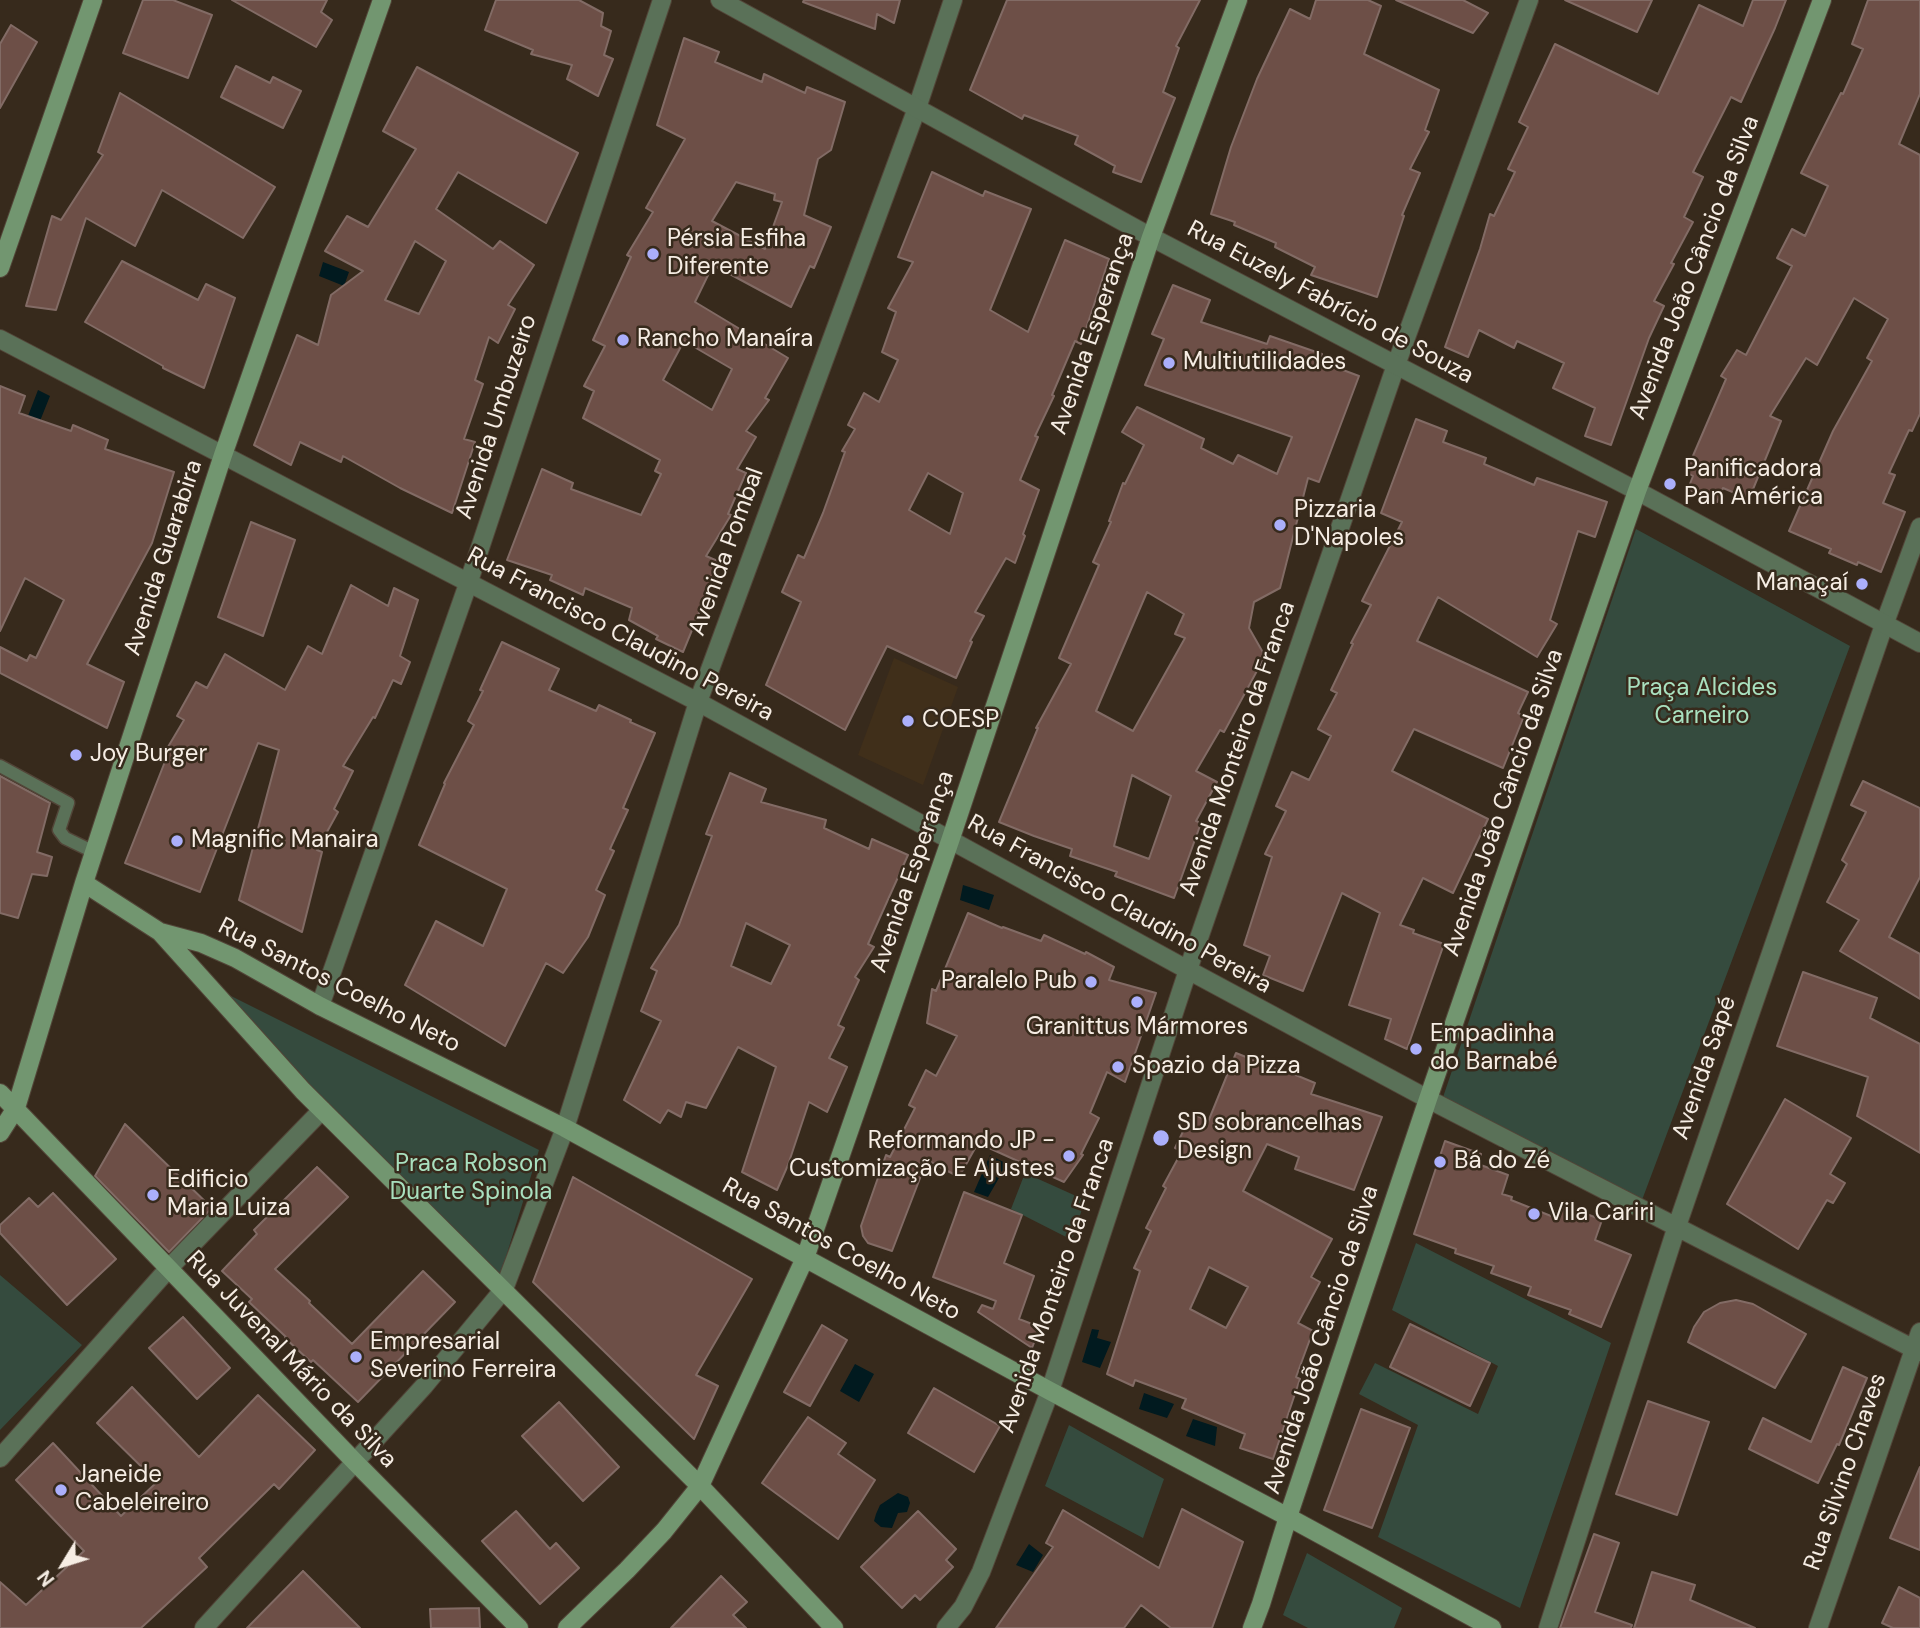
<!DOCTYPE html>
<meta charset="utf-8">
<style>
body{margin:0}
#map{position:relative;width:1920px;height:1628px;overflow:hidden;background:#372a1c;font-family:"DM Sans",sans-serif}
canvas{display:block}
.north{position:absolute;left:28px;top:1530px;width:70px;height:70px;-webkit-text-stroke:5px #372a1c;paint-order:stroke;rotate:232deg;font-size:19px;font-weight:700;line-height:28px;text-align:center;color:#f6ede4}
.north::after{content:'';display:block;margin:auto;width:24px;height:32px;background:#f6ede4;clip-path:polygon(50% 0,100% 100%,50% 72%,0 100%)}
</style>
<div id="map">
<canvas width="1920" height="1628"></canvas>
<div class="north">N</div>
</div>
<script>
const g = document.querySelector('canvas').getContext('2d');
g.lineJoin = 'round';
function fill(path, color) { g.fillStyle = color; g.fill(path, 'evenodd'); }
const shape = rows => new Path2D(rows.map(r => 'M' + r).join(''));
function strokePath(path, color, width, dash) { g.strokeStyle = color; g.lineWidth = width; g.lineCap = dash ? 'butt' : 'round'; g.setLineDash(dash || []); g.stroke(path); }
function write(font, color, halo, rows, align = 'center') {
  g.font = font + ' "DM Sans",sans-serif'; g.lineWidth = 5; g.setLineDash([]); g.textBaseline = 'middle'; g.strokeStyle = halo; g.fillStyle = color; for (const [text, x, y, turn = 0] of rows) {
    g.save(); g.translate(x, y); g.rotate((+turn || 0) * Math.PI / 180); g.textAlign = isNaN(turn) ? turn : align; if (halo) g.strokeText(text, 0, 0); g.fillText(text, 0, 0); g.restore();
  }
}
fill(shape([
 [894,658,958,687,923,785,858,755]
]), '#402f1a');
fill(shape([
 [1636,529,1850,646,1639,1208,1440,1106],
 [225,993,539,1150,496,1289],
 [1025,1173,1085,1200,1072,1240,1011,1209],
 [1416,1243,1611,1343,1520,1608,1378,1537,1418,1425,1359,1394,1375,1363,1478,1414,1498,1366,1392,1310],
 [0,1275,82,1345,0,1430],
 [1069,1425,1164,1479,1143,1538,1045,1486],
 [1307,1553,1402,1608,1394,1628,1308,1628,1283,1615]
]), '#354b3e');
fill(shape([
 [323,262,349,272,344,286,319,276],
 [38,390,50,396,40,421,28,416],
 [963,885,994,895,989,910,960,900],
 [990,1155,1007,1164,988,1197,974,1192],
 [1092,1329,1099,1330,1097,1338,1111,1342,1100,1368,1082,1362],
 [855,1364,874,1374,859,1402,840,1391],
 [1144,1393,1174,1404,1167,1418,1139,1409],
 [1193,1419,1217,1427,1215,1446,1186,1436],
 [898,1493,908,1497,910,1503,907,1512,898,1513,892,1528,881,1527,874,1521,876,1514,880,1505],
 [1029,1544,1043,1555,1033,1572,1016,1565]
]), '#011a1f');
const building = shape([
 [143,0,173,0,212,15,188,78,123,53,143,0],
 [232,0,327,0,321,12,332,20,316,47,232,0],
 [496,0,579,0,603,13,601,26,611,31,604,55,613,59,598,96,567,79,572,65,531,54,533,50,485,30,496,0],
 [804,0,900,0,894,23,877,14,875,29,803,2,804,0],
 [1007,0,1200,0,1176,46,1179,48,1163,92,1175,98,1141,182,1113,172,1115,166,1075,144,1078,136,1024,115,1022,119,970,90,1007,0],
 [1316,0,1368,0,1381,6,1364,54,1439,90,1425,130,1429,132,1410,169,1420,173,1402,215,1404,216,1377,297,1311,275,1315,267,1275,247,1276,243,1234,225,1235,222,1211,214,1231,147,1257,79,1290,9,1310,19,1316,0],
 [1396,0,1463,0,1488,13,1473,33,1396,0],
 [1565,0,1652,0,1637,32,1565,0],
 [1753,0,1786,0,1775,28,1741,102,1731,97,1693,172,1703,177,1684,217,1693,222,1671,263,1674,264,1654,301,1664,306,1649,338,1611,445,1585,436,1595,408,1553,388,1564,363,1517,341,1514,348,1479,330,1468,357,1445,347,1480,249,1490,214,1494,216,1515,172,1508,169,1528,127,1519,122,1555,44,1658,94,1699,5,1743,26,1753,0],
 [1868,0,1920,0,1920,94,1899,144,1920,155,1920,414,1912,431,1909,430,1889,473,1895,475,1883,503,1905,512,1881,572,1858,562,1857,565,1829,553,1831,549,1789,531,1833,431,1872,361,1867,358,1888,319,1854,298,1817,365,1806,358,1770,416,1781,421,1749,499,1723,488,1717,502,1688,489,1693,476,1686,472,1726,379,1721,376,1737,350,1746,355,1792,266,1777,258,1792,229,1805,236,1828,186,1801,173,1841,93,1843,94,1863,49,1852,44,1868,0],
 [11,25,37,42,0,108,0,44,11,25],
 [684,38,719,52,715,62,762,82,764,74,805,93,807,87,845,102,831,150,818,159,804,215,831,227,814,268,810,266,791,307,713,265,695,302,788,358,765,398,769,400,746,431,756,437,737,469,746,473,728,514,731,515,706,556,720,562,683,652,656,639,658,636,629,620,632,608,585,588,583,595,550,580,552,575,507,560,542,469,573,483,571,489,641,515,661,474,655,471,660,460,583,418,594,391,584,386,605,346,593,340,631,257,627,255,653,212,646,208,685,139,657,125,684,38],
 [736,182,775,194,774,200,782,202,765,249,712,221,736,182],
 [684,341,732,369,712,410,663,380,684,341],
 [236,66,270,83,273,77,301,91,283,128,221,97,236,66],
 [417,67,578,153,546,223,458,172,436,209,493,249,500,241,534,265,508,305,515,309,498,343,489,337,475,380,483,384,464,439,475,442,452,513,400,488,343,456,341,462,300,442,291,465,254,445,297,335,318,345,331,295,363,271,325,251,347,216,368,227,416,149,383,131,417,67],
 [415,241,446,261,419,314,385,300,415,241],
 [120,93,275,187,243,238,162,190,135,246,86,218,56,310,26,306,52,216,61,220,103,155,98,152,120,93],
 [932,172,983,196,985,191,1031,209,990,310,1028,332,1065,240,1109,259,1081,344,1075,341,1052,395,1054,396,1035,436,1038,437,1020,480,1039,490,1023,534,1025,536,1015,563,1006,558,975,612,984,616,970,641,972,642,956,678,887,646,845,730,766,685,801,602,782,592,798,555,804,558,823,513,845,452,842,451,855,429,848,425,864,393,879,402,898,360,882,352,896,312,888,308,913,262,898,257,932,172],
 [928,473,963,493,950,534,909,510,928,473],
 [122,261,198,300,206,284,235,298,204,388,163,368,163,366,85,322,122,261],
 [1173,285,1210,300,1201,322,1267,344,1270,336,1322,354,1319,361,1359,376,1319,482,1308,478,1280,588,1254,602,1249,628,1265,656,1224,732,1220,730,1196,771,1217,782,1196,821,1201,823,1174,898,1115,876,1117,872,1070,856,1072,849,1034,836,999,822,1038,728,1036,728,1071,664,1059,658,1099,565,1093,562,1111,522,1109,521,1123,483,1125,484,1144,445,1122,432,1137,407,1204,439,1201,448,1233,464,1238,455,1277,474,1292,437,1145,385,1164,339,1152,334,1173,285],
 [1147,592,1184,614,1175,634,1185,638,1133,731,1096,711,1147,592],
 [1132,775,1171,796,1149,859,1114,846,1132,775],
 [0,386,25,396,19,413,71,431,73,425,108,440,105,449,174,472,152,543,87,664,124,682,107,728,0,673,0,647,27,661,30,655,36,658,64,600,25,578,0,631,0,386],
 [1416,419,1447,431,1443,442,1486,458,1484,464,1534,485,1537,478,1607,502,1595,537,1578,531,1550,620,1557,624,1537,657,1438,597,1417,641,1528,692,1518,713,1524,716,1503,768,1414,729,1392,771,1488,819,1453,893,1423,878,1400,925,1414,930,1413,933,1444,944,1407,1049,1385,1039,1391,1019,1349,1005,1380,913,1342,893,1303,991,1263,975,1270,956,1244,945,1272,857,1265,854,1286,811,1276,806,1292,772,1309,780,1331,736,1318,729,1337,693,1331,690,1353,644,1351,643,1371,605,1362,601,1402,522,1381,513,1416,419],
 [251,522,295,540,263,636,218,617,251,522],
 [351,585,388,606,394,588,418,600,400,656,410,662,401,684,393,680,375,718,373,717,343,766,353,771,334,809,338,812,317,850,322,852,302,932,239,900,279,750,258,743,200,892,125,863,166,759,162,757,184,720,177,716,196,682,207,688,225,654,285,690,308,646,322,654,351,585],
 [502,642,559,669,549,690,596,711,599,705,631,720,630,722,655,733,623,808,628,810,610,849,614,851,596,890,605,895,588,937,563,973,546,963,505,1046,405,985,436,921,483,946,507,889,419,845,445,784,444,783,474,725,468,721,483,691,480,690,502,642],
 [730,773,766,789,761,802,826,820,824,828,869,849,872,839,908,855,868,944,874,947,855,977,859,980,838,1025,844,1028,829,1058,847,1067,827,1112,809,1102,788,1165,777,1190,742,1172,776,1067,738,1047,706,1108,686,1102,681,1117,668,1110,660,1123,624,1100,661,1021,641,1011,657,971,651,968,679,925,712,836,706,834,730,773],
 [746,923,790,945,771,984,731,966,746,923],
 [0,776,50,803,37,852,52,857,47,876,32,874,18,918,0,913,0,776],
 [1863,781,1920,808,1920,877,1889,937,1920,954,1920,999,1840,951,1859,920,1827,902,1847,864,1842,860,1866,812,1851,805,1863,781],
 [968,913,1002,928,1003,927,1041,941,1044,935,1085,954,1086,952,1114,967,1109,980,1156,993,1125,1082,1107,1072,1090,1113,1099,1118,1081,1154,1083,1155,1064,1182,978,1143,959,1177,927,1160,892,1251,868,1243,863,1236,861,1226,886,1155,890,1157,915,1108,909,1105,926,1070,936,1076,957,1036,927,1023,932,989,936,991,968,913],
 [1803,972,1877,998,1870,1018,1920,1044,1920,1153,1857,1116,1868,1077,1777,1046,1803,972],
 [1236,1053,1286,1073,1286,1071,1315,1083,1311,1094,1382,1117,1354,1190,1295,1169,1299,1157,1267,1144,1243,1191,1332,1239,1311,1277,1320,1282,1298,1323,1313,1331,1296,1377,1300,1379,1273,1459,1240,1448,1245,1434,1182,1408,1186,1399,1135,1380,1133,1386,1107,1374,1140,1271,1134,1268,1151,1231,1146,1228,1166,1188,1163,1186,1182,1151,1175,1148,1192,1113,1208,1122,1236,1053],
 [1209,1267,1248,1287,1226,1328,1190,1309,1209,1267],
 [1785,1099,1851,1138,1830,1174,1845,1183,1833,1203,1827,1200,1798,1249,1727,1204,1785,1099],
 [125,1124,212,1208,169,1252,95,1176,125,1124],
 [1445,1141,1481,1154,1478,1164,1508,1175,1502,1194,1512,1197,1511,1200,1556,1218,1561,1204,1602,1220,1595,1240,1631,1255,1601,1327,1569,1314,1571,1310,1528,1295,1531,1287,1491,1273,1494,1266,1455,1253,1456,1249,1414,1234,1445,1141],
 [317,1167,348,1197,275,1269,310,1301,309,1303,352,1344,423,1271,455,1302,358,1402,313,1360,311,1362,285,1338,286,1337,249,1302,252,1299,222,1271,257,1234,254,1230,317,1167],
 [573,1177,752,1279,696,1375,718,1386,694,1439,533,1282,573,1177],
 [964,1192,1022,1215,1004,1263,1034,1276,1019,1319,1040,1327,1032,1348,978,1312,982,1305,993,1309,996,1301,933,1277,964,1192],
 [53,1193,116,1259,67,1305,0,1233,0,1225,29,1198,38,1207,53,1193],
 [1736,1300,1753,1304,1806,1334,1775,1388,1688,1342,1694,1327,1704,1312,1720,1303,1736,1300],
 [183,1317,230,1368,197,1399,149,1348,183,1317],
 [1410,1324,1490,1363,1470,1406,1390,1367,1410,1324],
 [822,1325,847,1340,810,1406,784,1392,822,1325],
 [1843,1367,1867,1378,1839,1445,1837,1444,1818,1483,1749,1449,1763,1418,1811,1442,1843,1367],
 [132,1387,199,1457,258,1395,315,1450,279,1489,274,1484,199,1558,207,1567,141,1628,0,1628,0,1582,26,1605,84,1551,16,1480,53,1443,121,1516,157,1482,97,1423,132,1387],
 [934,1388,1000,1426,974,1472,908,1433,934,1388],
 [1648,1401,1709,1422,1677,1515,1616,1494,1648,1401],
 [559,1402,619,1467,583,1501,522,1436,559,1402],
 [1361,1409,1410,1428,1372,1528,1324,1510,1361,1409],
 [808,1417,846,1443,838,1454,875,1480,838,1539,762,1483,808,1417],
 [1920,1467,1920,1550,1890,1538,1920,1467],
 [1182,1509,1243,1542,1212,1628,1171,1628,1141,1605,1124,1628,996,1628,1053,1547,1046,1543,1063,1510,1159,1568,1182,1509],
 [516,1511,550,1549,556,1543,579,1568,540,1604,482,1541,516,1511],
 [918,1511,956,1549,946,1560,953,1567,920,1600,915,1595,902,1608,861,1567,918,1511],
 [1594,1534,1619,1543,1595,1612,1632,1625,1631,1628,1560,1628,1594,1534],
 [303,1571,360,1628,247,1628,303,1571],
 [1652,1572,1695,1585,1690,1600,1755,1628,1634,1628,1652,1572],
 [721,1576,747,1602,733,1615,746,1628,671,1628,721,1576],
 [1899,1587,1920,1598,1920,1628,1893,1628,1882,1623,1899,1587],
 [479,1608,480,1628,431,1628,430,1609,479,1608]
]);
fill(building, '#6d4f47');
strokePath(building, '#826b65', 2);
const service = shape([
 [0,766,68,803,59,830,65,838,94,852]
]);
const minor = shape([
 [0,339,698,702,1188,970,1428,1099,1920,1352],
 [320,1006,468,584,662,0],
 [0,1458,169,1268,322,1110],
 [204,1628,424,1386,504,1289,565,1128,698,702,917,108,953,0],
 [946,1628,963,1607,981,1572,1050,1391,1188,970,1396,365,1529,0],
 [1548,1628,1677,1226,1884,625,1920,527],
 [1818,1628,1920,1332]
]);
const tertiary = shape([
 [720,0,1151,237,1637,491,1920,643]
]);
const secondary = shape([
 [0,268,93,0],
 [84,883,160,932,303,1091,700,1486,834,1628],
 [160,932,201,943,235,958,320,1006,565,1128,1050,1391,1288,1517,1492,1628],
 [0,1093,355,1462,519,1628],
 [0,1133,16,1108,84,883,223,455,382,0],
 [567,1628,627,1570,664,1531,700,1486,805,1258,950,841,1151,237,1238,0],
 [1252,1628,1261,1604,1288,1517,1428,1099,1637,491,1822,0]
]);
strokePath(service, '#524538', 15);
strokePath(minor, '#524538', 20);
strokePath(tertiary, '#524538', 20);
strokePath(secondary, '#524538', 20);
strokePath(service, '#5a7158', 12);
strokePath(minor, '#5a7158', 18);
strokePath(tertiary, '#5a7158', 18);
strokePath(secondary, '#729670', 18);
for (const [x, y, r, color] of [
 [653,254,7,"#abaffb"],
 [623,340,7,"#abaffb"],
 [1169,363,7,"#abaffb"],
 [1670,484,7,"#abaffb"],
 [1280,525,7,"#abaffb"],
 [1862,584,7,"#abaffb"],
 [908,721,7,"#abaffb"],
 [76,755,7,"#abaffb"],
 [177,841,7,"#abaffb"],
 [1091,982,7,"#abaffb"],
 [1137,1002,7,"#abaffb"],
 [1416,1049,7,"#abaffb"],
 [1118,1067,7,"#abaffb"],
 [1161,1138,9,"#abaffb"],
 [1069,1156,7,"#abaffb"],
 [1440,1162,7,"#abaffb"],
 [153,1195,7,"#abaffb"],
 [1534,1214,7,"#abaffb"],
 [356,1357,7,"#abaffb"],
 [61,1490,7,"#abaffb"]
]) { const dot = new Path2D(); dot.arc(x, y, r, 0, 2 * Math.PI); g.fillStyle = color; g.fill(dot); strokePath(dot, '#372a1c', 2.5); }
write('24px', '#f6ede4', '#372a1c', [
 ["Pérsia Esfiha",667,240],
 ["Diferente",667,268],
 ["Rancho Manaíra",637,340],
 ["Multiutilidades",1183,363],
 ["Panificadora",1684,470],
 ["Pan América",1684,498],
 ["Pizzaria",1294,511],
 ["D'Napoles",1294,539],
 ["Manaçaí",1848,584,"right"],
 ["COESP",922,721],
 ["Joy Burger",90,755],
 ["Magnific Manaira",191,841],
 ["Paralelo Pub",1077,982,"right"],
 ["Granittus Mármores",1137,1028,"center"],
 ["Empadinha",1430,1035],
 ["do Barnabé",1430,1063],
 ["Spazio da Pizza",1132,1067],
 ["SD sobrancelhas",1177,1124],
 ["Design",1177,1152],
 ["Reformando JP -",1055,1142,"right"],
 ["Customização E Ajustes",1055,1170,"right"],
 ["Bá do Zé",1454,1162],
 ["Edificio",167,1181],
 ["Maria Luiza",167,1209],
 ["Vila Cariri",1548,1214],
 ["Empresarial",370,1343],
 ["Severino Ferreira",370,1371],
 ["Janeide",75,1476],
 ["Cabeleireiro",75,1504]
], 'left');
write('24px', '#f6ede4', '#372a1c', [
 ["Avenida João Câncio da Silva",1695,268,-69],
 ["Rua Euzely Fabrício de Souza",1330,303,28],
 ["Avenida Esperança",1093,334,-71],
 ["Avenida Umbuzeiro",497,417,-72],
 ["Avenida Pombal",727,552,-70],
 ["Avenida Guarabira",164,558,-72],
 ["Rua Francisco Claudino Pereira",620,635,28],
 ["Avenida Monteiro da Franca",1238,749,-71],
 ["Avenida João Câncio da Silva",1504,803,-71],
 ["Avenida Esperança",913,872,-71],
 ["Rua Francisco Claudino Pereira",1119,905,29],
 ["Rua Santos Coelho Neto",339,986,27],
 ["Avenida Sapé",1705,1068,-71],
 ["Rua Santos Coelho Neto",841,1250,29],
 ["Avenida Monteiro da Franca",1057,1286,-71],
 ["Avenida João Câncio da Silva",1322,1340,-72],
 ["Rua Juvenal Mário da Silva",291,1360,46],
 ["Rua Silvino Chaves",1846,1472,-71]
]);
write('24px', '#a9e0bf', '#372a1c', [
 ["Praça Alcides",1702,689],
 ["Carneiro",1702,717],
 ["Praca Robson",471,1165],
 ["Duarte Spinola",471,1193]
]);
</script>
